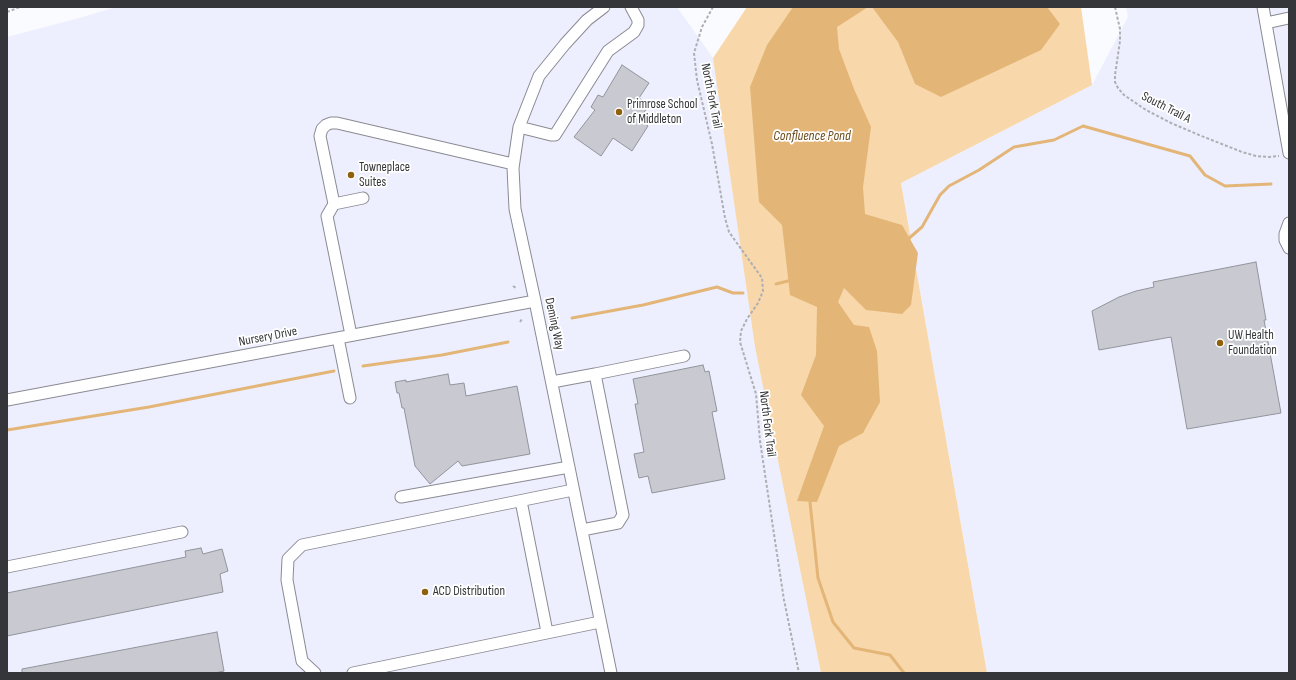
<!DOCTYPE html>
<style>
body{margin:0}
#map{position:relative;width:1296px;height:680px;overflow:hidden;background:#fafbfe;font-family:"Sofia Sans Condensed",sans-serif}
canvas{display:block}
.frame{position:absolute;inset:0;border:8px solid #353639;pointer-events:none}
</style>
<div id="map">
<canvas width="1296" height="680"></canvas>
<div class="frame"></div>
</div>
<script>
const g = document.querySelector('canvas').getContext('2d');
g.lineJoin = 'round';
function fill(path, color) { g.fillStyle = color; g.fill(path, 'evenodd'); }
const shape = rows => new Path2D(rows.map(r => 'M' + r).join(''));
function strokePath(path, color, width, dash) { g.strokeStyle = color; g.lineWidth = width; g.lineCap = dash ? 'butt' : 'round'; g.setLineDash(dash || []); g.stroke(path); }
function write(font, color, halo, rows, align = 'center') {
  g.font = font + ' "Sofia Sans Condensed",sans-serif'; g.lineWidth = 3.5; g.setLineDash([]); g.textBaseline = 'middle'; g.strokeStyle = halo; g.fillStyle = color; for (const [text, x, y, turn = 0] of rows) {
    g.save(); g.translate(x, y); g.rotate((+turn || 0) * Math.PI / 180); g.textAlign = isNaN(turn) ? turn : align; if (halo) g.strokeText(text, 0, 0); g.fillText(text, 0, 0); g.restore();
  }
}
fill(shape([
 [116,7,677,7,713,58,755,347,821,673,7,673,7,37,79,18],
 [1126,7,1289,7,1289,673,987,673,901,183,1092,85,1128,17]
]), '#edefff');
fill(shape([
 [747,7,1081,7,1092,85,901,183,987,673,821,673,755,347,713,58]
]), '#f8d7aa');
fill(shape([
 [793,7,868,7,837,27,839,49,854,89,871,127,863,187,865,214,902,225,918,253,911,305,902,314,866,310,844,288,838,302,854,325,869,327,877,351,880,402,863,433,839,446,817,502,797,501,824,426,801,395,816,355,817,307,790,295,782,225,759,202,750,87,767,45],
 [872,7,1047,7,1060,24,1041,50,941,97,915,84,898,42]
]), '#e3b678');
strokePath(shape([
 [907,240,922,227,940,195,949,186,979,170,1014,147,1054,140,1083,126,1190,156,1205,175,1225,186,1271,184],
 [776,284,792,280],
 [572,318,643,305,717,287,733,293,743,293],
 [363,366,442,355,508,342],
 [7,430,149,407,334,371],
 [811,498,810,502,818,578,833,622,854,648,890,655,904,673]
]), '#e3b678', 3);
const building = shape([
 [622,65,649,83,639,98,649,105,643,114,646,116,643,122,648,126,632,151,613,138,601,156,574,137,595,110,591,107,598,95,603,97,622,65],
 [1256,262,1266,320,1264,320,1281,413,1187,429,1171,337,1099,350,1092,311,1119,297,1136,291,1154,287,1153,282,1256,262],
 [703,365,705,372,709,371,717,411,712,412,725,479,652,493,648,476,639,478,634,454,644,452,635,404,638,404,633,379,703,365],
 [448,374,450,385,464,383,466,396,517,386,530,454,462,466,458,461,430,484,415,466,404,408,402,408,399,393,397,393,395,382,406,380,406,382,448,374],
 [201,548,203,554,222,549,228,571,220,574,223,592,7,636,7,593,186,557,185,551,201,548],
 [217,632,224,671,215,673,22,673,22,669,217,632]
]);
fill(building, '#c8c9d1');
strokePath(building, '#93959c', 1);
const minor = shape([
 [604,7,587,20,565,44,539,76,519,127,513,168,515,209,535,301,611,673],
 [1263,7,1289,153],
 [1266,23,1289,18],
 [519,127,551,135,555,135,608,51,634,32,638,25,638,20,631,7],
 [334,204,363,198],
 [1289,223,1285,234,1285,240,1289,248],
 [351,335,327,216,334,204,320,136,322,129,326,125,331,123,337,123,513,164],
 [338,338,350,398],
 [552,382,595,374],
 [7,400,535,301],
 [401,497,569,467],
 [521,501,547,632],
 [582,530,618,523,623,515,595,374,684,356],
 [7,567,182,532],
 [315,673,302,661,287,580,288,559,302,545,573,490],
 [353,673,600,622]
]);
strokePath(minor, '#8a8b93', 13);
strokePath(shape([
 [713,7,702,27,694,53,697,80,712,144,725,218,729,232,762,278,763,291,758,303,747,319,741,331,740,342,756,394,760,441,777,554,784,600,799,673],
 [1115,7,1120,29,1120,41,1115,75,1115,82,1118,88,1124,95,1146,110,1171,123,1199,135,1242,152,1256,156,1269,157,1279,156],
 [7,12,20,7],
 [513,286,516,288],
 [520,322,522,319]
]), '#aeafb2', 2, [3, 2]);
strokePath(minor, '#fff', 11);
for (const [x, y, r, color] of [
 [619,112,4,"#90610c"],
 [351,175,4,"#90610c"],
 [1220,343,4,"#90610c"],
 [425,592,4,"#90610c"]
]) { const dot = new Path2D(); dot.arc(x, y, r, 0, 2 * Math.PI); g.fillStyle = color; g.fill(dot); strokePath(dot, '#fff', 1.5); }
write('13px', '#353639', '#fff', [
 ["North Fork Trail",711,96,79],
 ["South Trail A",1166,108,27],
 ["Deming Way",554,324,78],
 ["Nursery Drive",268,337,-11],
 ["North Fork Trail",767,424,83]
]);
write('13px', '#353639', '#fff', [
 ["Primrose School",627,105],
 ["of Middleton",627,120],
 ["Towneplace",359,168],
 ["Suites",359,183],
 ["UW Health",1228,336],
 ["Foundation",1228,351],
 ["ACD Distribution",433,592]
], 'left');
write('italic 14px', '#6a4b1b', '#fff', [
 ["Confluence Pond",812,136]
]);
</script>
